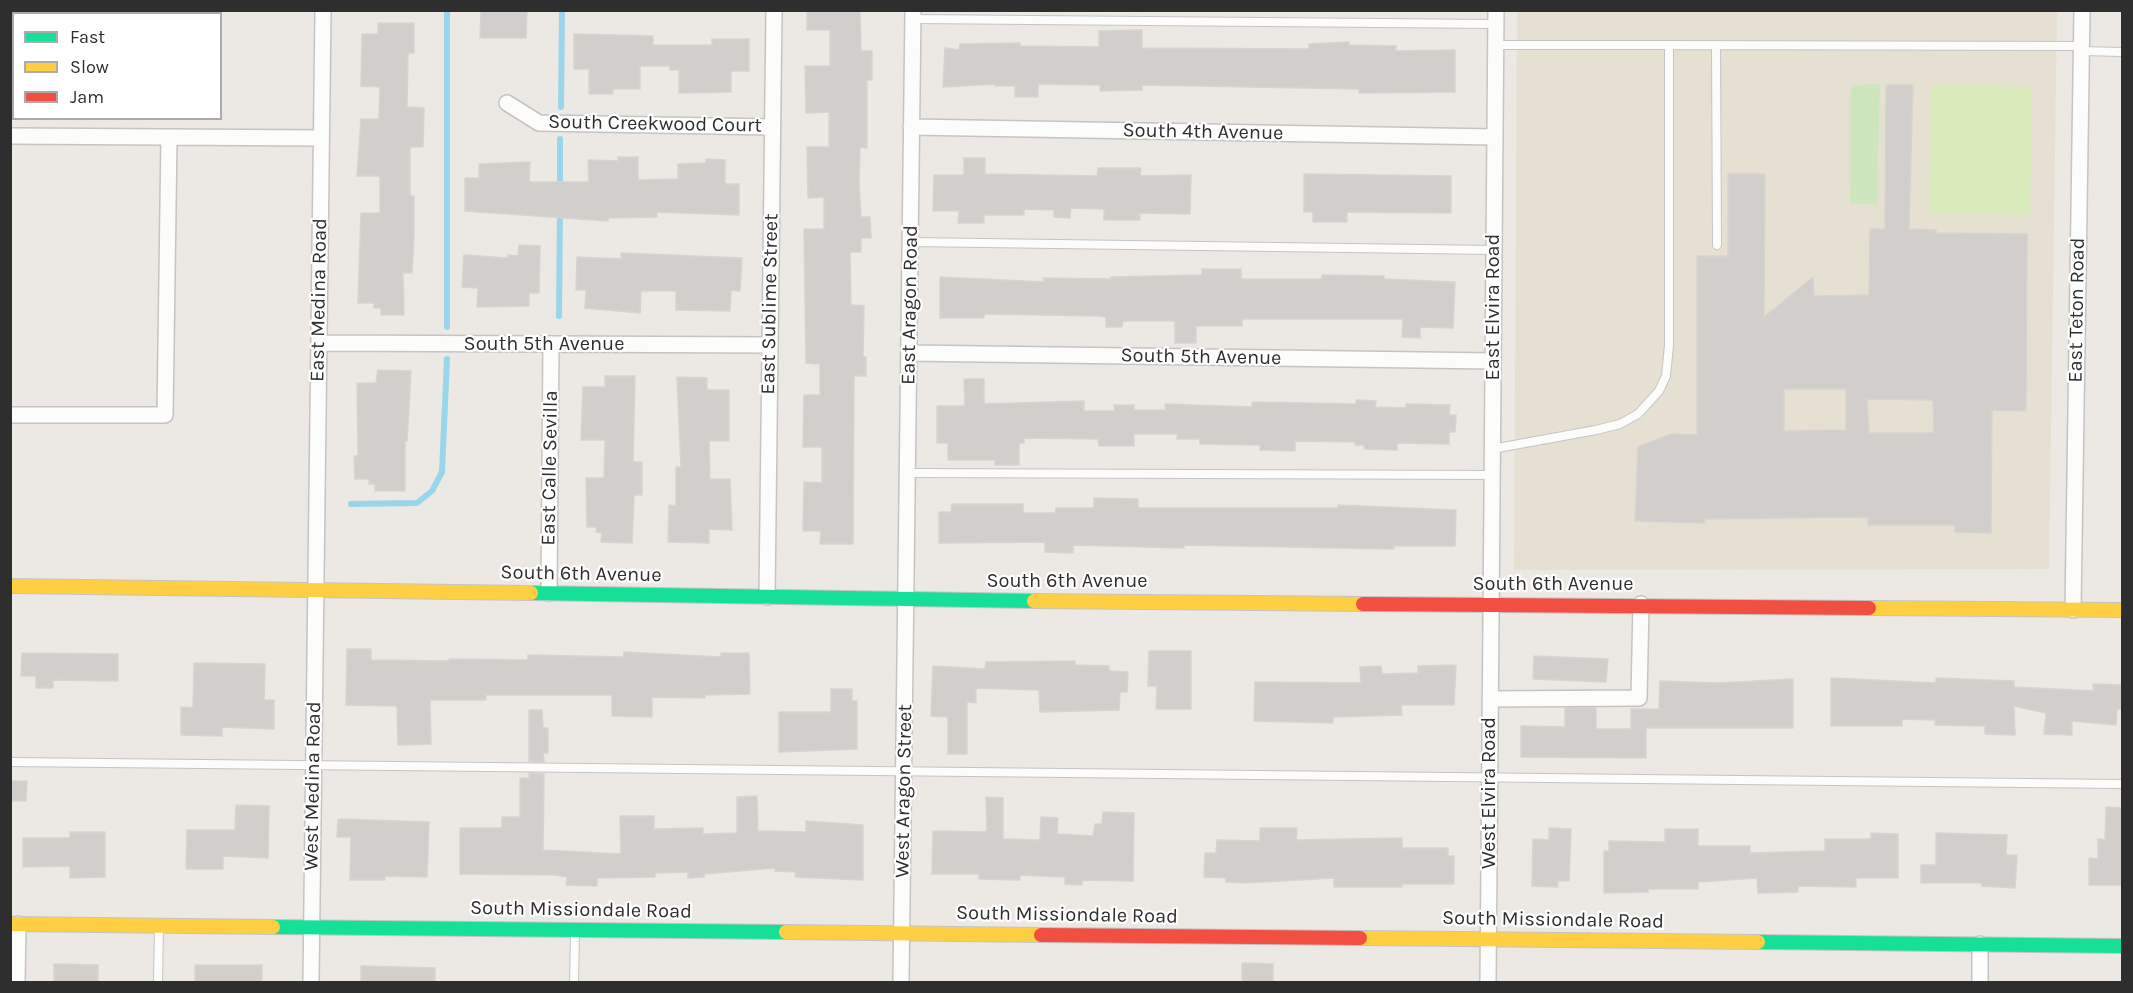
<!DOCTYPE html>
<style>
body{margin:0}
#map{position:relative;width:2133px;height:993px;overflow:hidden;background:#ece8e4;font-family:Karla,sans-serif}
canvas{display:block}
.frame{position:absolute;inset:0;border:12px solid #2e2e2e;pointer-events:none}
.legend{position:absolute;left:12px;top:12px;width:210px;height:108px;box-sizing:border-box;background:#fff;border:2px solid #ababab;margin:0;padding:8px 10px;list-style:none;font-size:18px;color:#2e2e2e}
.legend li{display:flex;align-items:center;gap:12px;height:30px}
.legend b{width:30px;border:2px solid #ababab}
</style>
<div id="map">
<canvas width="2133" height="993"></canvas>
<div class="frame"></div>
<ul class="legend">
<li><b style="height:8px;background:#16e098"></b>Fast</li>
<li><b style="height:8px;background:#ffcf43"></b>Slow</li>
<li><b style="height:8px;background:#f24e42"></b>Jam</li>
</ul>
</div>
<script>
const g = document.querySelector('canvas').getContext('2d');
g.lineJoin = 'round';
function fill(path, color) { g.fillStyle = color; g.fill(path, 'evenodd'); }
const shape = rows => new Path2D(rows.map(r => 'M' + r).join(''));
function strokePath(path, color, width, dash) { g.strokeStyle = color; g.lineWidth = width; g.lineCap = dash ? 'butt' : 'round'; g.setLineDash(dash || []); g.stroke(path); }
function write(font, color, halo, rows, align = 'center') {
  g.font = font + ' Karla,sans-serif'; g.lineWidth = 4.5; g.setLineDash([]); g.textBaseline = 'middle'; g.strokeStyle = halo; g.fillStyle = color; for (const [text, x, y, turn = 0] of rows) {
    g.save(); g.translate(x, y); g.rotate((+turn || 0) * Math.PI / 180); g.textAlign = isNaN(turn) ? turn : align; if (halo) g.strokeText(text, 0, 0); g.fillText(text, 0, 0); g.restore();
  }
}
fill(shape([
 [1517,11,2057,11,2049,569,1514,570]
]), '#e6e0d3');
fill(shape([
 [1880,84,1877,205,1850,203,1851,85]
]), '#cee6be');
fill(shape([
 [1932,85,2032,87,2030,215,1929,213]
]), '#d9eabb');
strokePath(shape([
 [561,107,562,10],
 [560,189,560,139],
 [559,316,560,211],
 [447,327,447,10],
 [351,504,417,503,432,491,442,472,447,359]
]), '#99d6ec', 6);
const building = shape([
 [481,10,527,10,526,38,480,38,481,10],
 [807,10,860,10,861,51,872,51,872,80,867,80,867,148,860,147,859,185,861,217,870,217,871,238,861,238,861,252,850,252,851,305,864,306,863,357,866,357,866,376,854,376,853,544,820,544,821,531,803,531,804,482,822,483,822,447,803,447,804,395,820,395,820,364,806,363,804,229,824,229,824,197,808,198,807,147,829,147,829,112,806,113,805,66,830,66,830,30,807,30,807,10],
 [378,23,414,23,414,53,408,53,407,107,424,108,423,147,410,147,410,196,414,196,414,234,412,273,403,273,404,315,381,315,381,308,374,308,374,303,358,303,361,213,380,213,380,176,357,176,361,119,379,119,380,87,361,86,362,34,378,34,378,23],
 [1142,30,1142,48,1309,49,1309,44,1349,42,1349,45,1396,46,1396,51,1455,50,1455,92,1359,93,1359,89,1142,85,1142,90,1100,91,1100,85,1038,84,1038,97,1015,97,1015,86,995,86,995,84,943,87,945,48,959,50,960,44,1020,43,1020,46,1099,47,1099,31,1142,30],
 [574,34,653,36,653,45,712,45,712,39,749,39,749,71,731,71,731,92,679,93,679,70,670,70,670,66,640,66,640,89,613,89,613,94,589,94,589,69,574,69,574,34],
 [1886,85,1913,85,1909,229,1936,230,1936,233,2027,234,2026,411,1992,410,1991,533,1955,532,1955,525,1868,525,1868,517,1705,519,1705,523,1635,521,1638,447,1671,434,1697,435,1697,256,1728,256,1728,174,1765,174,1764,317,1813,277,1814,296,1869,295,1870,229,1885,229,1886,85],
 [1784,389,1846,389,1846,430,1784,431,1784,389],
 [1867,399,1933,400,1934,433,1869,433,1867,399],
 [618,157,638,157,638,180,678,179,678,164,706,163,706,159,725,160,725,184,739,184,739,215,657,212,657,217,608,218,608,221,465,211,465,178,479,178,479,164,530,162,529,182,589,182,588,160,618,161,618,157],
 [964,158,985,158,985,174,1097,176,1098,168,1141,168,1140,176,1191,175,1190,214,1140,213,1140,220,1104,220,1104,209,1071,208,1070,218,1054,217,1054,210,1024,209,1024,215,984,215,984,223,958,223,959,211,933,211,934,175,964,175,964,158],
 [1304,174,1451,176,1451,213,1347,212,1347,222,1313,222,1313,212,1304,212,1304,174],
 [519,245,540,246,539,293,529,293,529,306,477,307,478,288,462,287,464,255,508,258,508,255,518,256,519,245],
 [621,253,742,258,740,291,731,290,730,311,676,310,676,291,641,291,640,313,585,308,586,290,576,290,577,257,621,259,621,253],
 [1202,269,1241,269,1241,279,1322,279,1322,275,1384,276,1384,279,1455,282,1453,328,1420,327,1420,338,1402,337,1403,319,1242,319,1242,326,1196,326,1196,343,1175,343,1175,321,1123,321,1122,327,1106,327,1106,317,1100,316,984,314,984,318,940,318,940,277,1044,282,1044,278,1111,279,1111,277,1202,275,1202,269],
 [378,370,411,371,407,441,405,441,405,491,375,491,375,484,369,484,369,479,355,479,354,456,358,456,357,383,376,383,378,370],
 [605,376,635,376,633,462,642,462,642,495,634,495,632,543,601,542,602,533,596,532,597,527,587,527,586,478,604,478,605,440,581,440,583,387,605,387,605,376],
 [677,377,707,378,707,390,729,390,729,441,709,441,710,479,730,479,732,530,709,529,709,543,668,542,669,505,676,506,676,467,681,467,677,377],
 [964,379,984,379,984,404,1084,401,1084,411,1115,411,1114,405,1134,405,1134,410,1166,410,1165,404,1252,407,1252,402,1356,404,1356,400,1376,401,1375,407,1406,408,1406,404,1450,405,1449,415,1456,415,1455,432,1449,432,1449,444,1397,443,1397,450,1364,449,1364,445,1355,445,1355,442,1295,441,1295,451,1260,450,1260,445,1200,444,1200,439,1177,439,1178,434,1134,434,1134,446,1099,446,1098,439,1024,438,1024,443,1019,443,1019,465,995,465,995,460,948,460,948,443,937,443,937,406,965,406,964,379],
 [1094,498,1138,499,1138,508,1338,508,1338,505,1456,510,1455,546,1394,546,1394,549,1184,545,1184,548,1073,545,1073,553,1045,552,1045,542,939,543,939,512,951,512,952,504,1023,504,1023,513,1055,513,1056,508,1094,508,1094,498],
 [347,649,371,649,371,660,449,661,449,659,528,660,528,655,624,657,624,652,721,657,721,653,749,653,750,694,705,695,705,698,652,697,652,717,612,716,612,695,486,695,486,700,430,700,431,744,398,745,397,706,346,705,347,649],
 [1149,651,1191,651,1191,709,1156,709,1157,686,1148,686,1149,651],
 [22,653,118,654,118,681,53,680,53,688,36,688,36,676,21,676,22,653],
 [1534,656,1608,659,1606,682,1533,679,1534,656],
 [1075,661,1075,665,1109,666,1109,671,1128,672,1127,692,1120,692,1119,710,1040,712,1039,690,976,688,976,703,967,702,967,754,948,754,948,717,931,716,933,666,985,669,986,662,1075,661],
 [194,663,265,664,264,700,274,700,274,729,222,727,222,736,181,735,181,707,193,708,194,663],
 [1456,665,1454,705,1401,705,1402,715,1333,717,1333,723,1254,721,1255,682,1361,683,1360,667,1381,666,1382,674,1418,673,1418,666,1456,665],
 [1831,678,1936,683,1936,678,2014,681,2014,687,2093,691,2093,684,2122,685,2122,709,2117,709,2116,725,2072,721,2072,735,2044,734,2046,713,2014,706,2015,735,1985,734,1985,726,1935,725,1935,720,1902,719,1902,726,1831,726,1831,678],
 [1793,679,1793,728,1646,728,1646,758,1521,757,1521,726,1565,727,1565,708,1596,708,1596,729,1631,729,1631,709,1659,709,1660,681,1718,683,1793,679],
 [831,689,852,689,852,701,857,701,857,749,779,752,779,712,831,712,831,689],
 [529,710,542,710,543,728,548,728,548,753,543,753,544,762,529,761,529,710],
 [529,773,544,774,543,850,621,854,620,816,654,816,654,829,703,828,703,834,737,833,737,797,757,796,758,831,806,832,806,821,863,825,863,880,795,877,796,872,775,871,775,868,704,874,704,877,688,878,688,872,655,873,655,877,597,878,597,886,566,885,567,877,556,875,460,874,460,828,502,828,502,817,520,817,520,778,529,778,529,773],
 [10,781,27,781,26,801,10,801,10,781],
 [986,797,1003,798,1003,839,1040,840,1041,817,1058,818,1057,834,1093,836,1095,824,1102,824,1103,812,1134,813,1133,881,1082,880,1082,885,1065,884,1065,877,1020,875,1020,880,979,879,979,874,932,874,933,831,987,832,986,797],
 [236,805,269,806,268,858,223,856,223,869,186,869,187,830,235,830,236,805],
 [2106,807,2122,808,2122,885,2089,885,2089,858,2098,859,2098,839,2105,840,2106,807],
 [338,819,429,822,427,877,385,876,385,880,350,880,351,837,337,837,338,819],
 [1260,828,1297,828,1296,840,1402,838,1402,848,1448,848,1448,856,1454,856,1454,884,1402,884,1402,887,1334,887,1334,878,1244,883,1226,882,1226,878,1204,877,1205,853,1216,853,1217,840,1260,841,1260,828],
 [1549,828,1571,829,1569,881,1558,881,1558,887,1532,886,1533,839,1549,840,1549,828],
 [1665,829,1698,829,1698,846,1750,846,1750,853,1825,851,1825,839,1871,839,1871,833,1898,834,1898,878,1856,878,1856,887,1798,886,1798,892,1758,893,1757,878,1698,882,1698,889,1648,889,1648,892,1604,893,1604,851,1609,851,1609,841,1665,842,1665,829],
 [70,832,105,832,105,877,70,878,70,866,23,867,23,838,70,838,70,832],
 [1936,833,2007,835,2006,855,2017,855,2015,888,1982,886,1982,883,1921,883,1921,865,1936,865,1936,833],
 [1242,963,1273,964,1273,982,1242,982,1242,963],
 [54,964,98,965,98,982,54,982,54,964],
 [195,965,262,965,262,982,195,982,195,965],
 [361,966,435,968,435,982,361,982,361,966]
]);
fill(building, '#d1cecb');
strokePath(building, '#d7d4d0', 1.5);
const lane = shape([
 [913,19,1496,24],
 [1669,45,2082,46],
 [1716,45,1717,245],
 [2082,51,2122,52],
 [910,242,1494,250],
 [1492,449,1596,430,1620,424,1638,414,1659,391,1666,376,1669,345,1669,45,1496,45],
 [908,473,1492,475],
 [10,762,2122,784],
 [158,982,159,927],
 [574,982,575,933]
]);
const street = shape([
 [507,103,539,123,772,127],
 [911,127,1495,137],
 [10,136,321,138],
 [319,343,770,345],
 [909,353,1493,361],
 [10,415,165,415,169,137],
 [549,593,551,344],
 [767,597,774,10],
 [2073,610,2082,10],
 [1490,699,1639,698,1641,604],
 [17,982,18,924],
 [311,982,323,10],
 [901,982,913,10],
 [1488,982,1496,10],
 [1980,982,1980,944]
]);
const fast = shape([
 [531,593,1034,601],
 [273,927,786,932],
 [1758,942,2122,946]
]);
const slow = shape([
 [10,586,531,593],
 [1034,601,1363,604],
 [1869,608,2122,610],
 [10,924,273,927],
 [786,932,1041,935],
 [1360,938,1758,942]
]);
const jam = shape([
 [1363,604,1869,608],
 [1041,935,1360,938]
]);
strokePath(lane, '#c5c4c5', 10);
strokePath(street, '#c5c4c5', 18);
strokePath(fast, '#c5c4c5', 16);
strokePath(slow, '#c5c4c5', 16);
strokePath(jam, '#c5c4c5', 16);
strokePath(lane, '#fcfcfb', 8);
strokePath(street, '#fcfcfb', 15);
strokePath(fast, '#16e098', 14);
strokePath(slow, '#ffcf43', 14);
strokePath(jam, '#f24e42', 14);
write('20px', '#2e2e2e', '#fff', [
 ["South Creekwood Court",655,124,1],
 ["South 4th Avenue",1203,132,1],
 ["East Medina Road",319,300,-89],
 ["East Sublime Street",770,304,-89],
 ["East Aragon Road",910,305,-89],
 ["East Elvira Road",1493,307,-90],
 ["East Teton Road",2077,310,-89],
 ["South 5th Avenue",544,344],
 ["South 5th Avenue",1201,357,1],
 ["East Calle Sevilla",550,468,-89],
 ["South 6th Avenue",581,574,1],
 ["South 6th Avenue",1067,581],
 ["South 6th Avenue",1553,584],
 ["West Medina Road",313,786,-89],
 ["West Aragon Street",904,791,-89],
 ["West Elvira Road",1489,793,-90],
 ["South Missiondale Road",581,910,1],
 ["South Missiondale Road",1067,915,1],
 ["South Missiondale Road",1553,920,1]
]);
</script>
